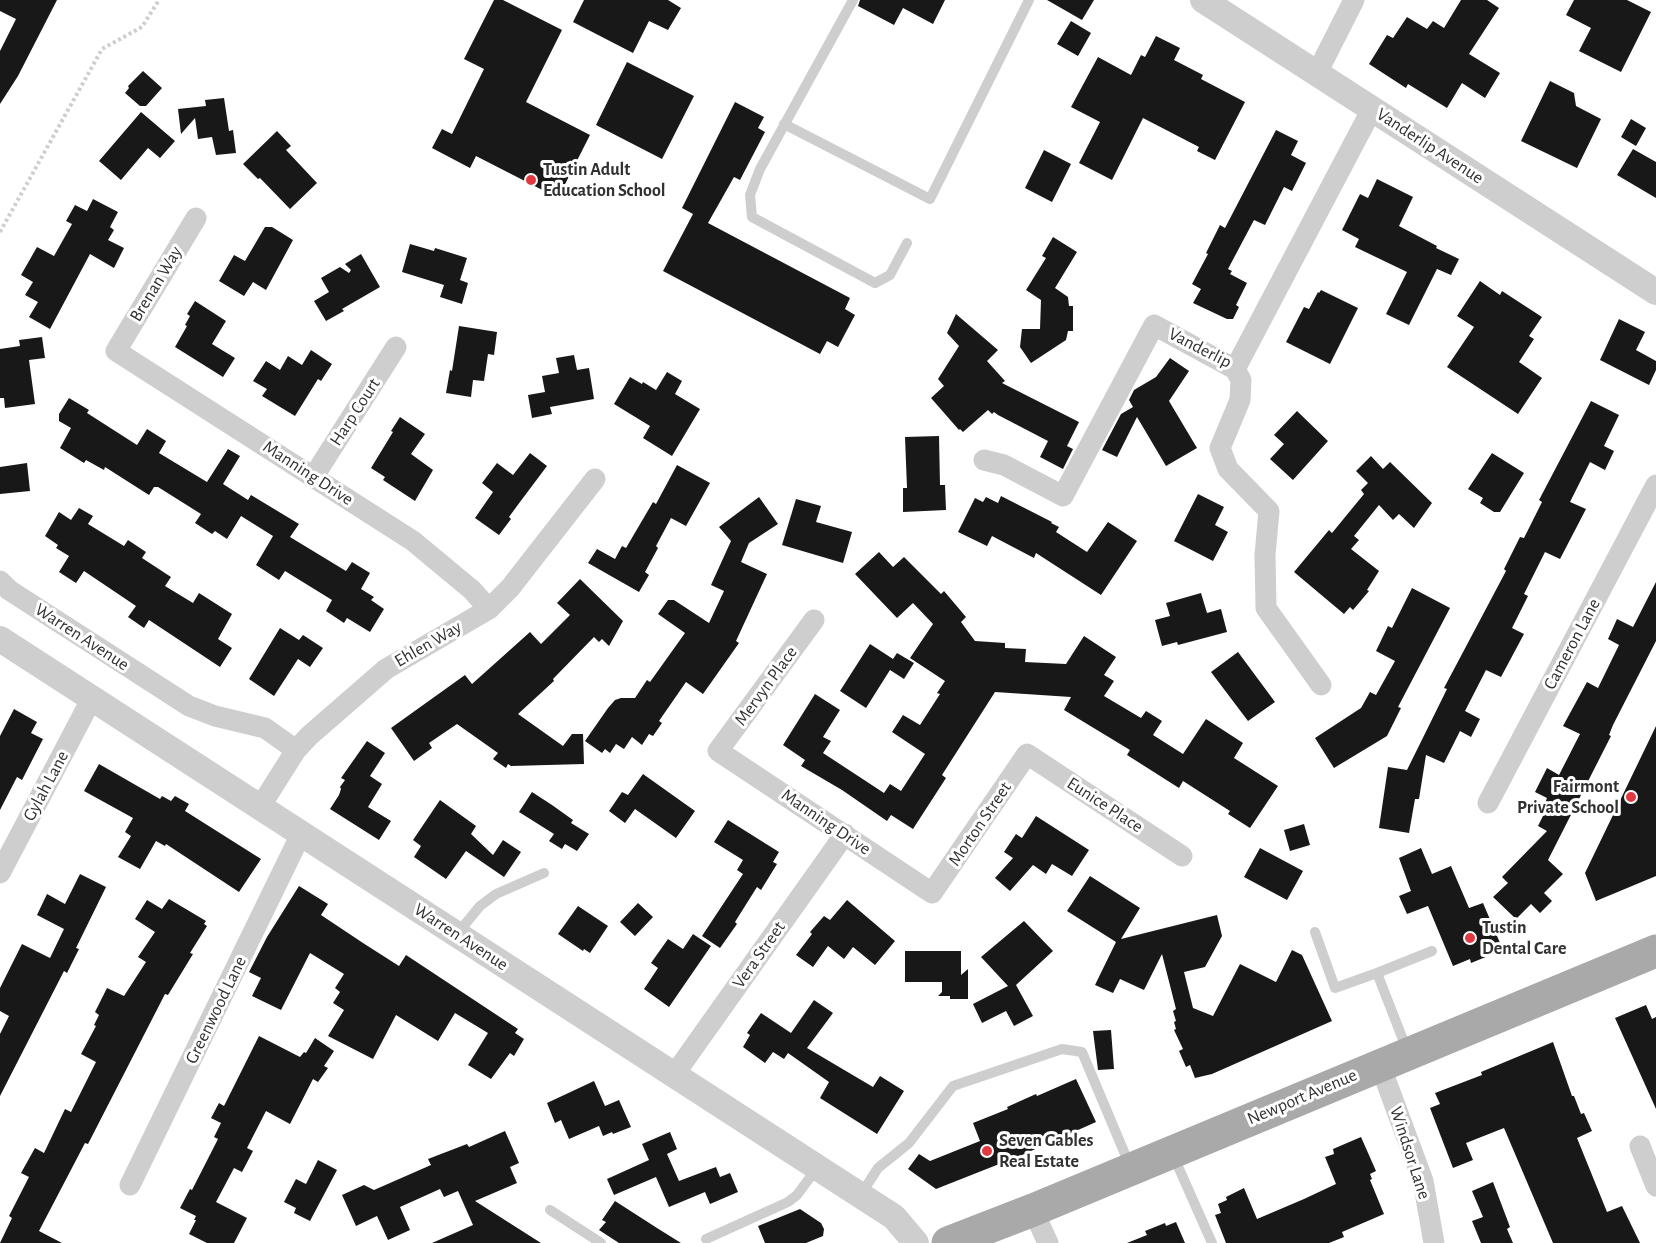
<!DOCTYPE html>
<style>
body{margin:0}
canvas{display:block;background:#fff}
</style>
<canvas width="1656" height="1243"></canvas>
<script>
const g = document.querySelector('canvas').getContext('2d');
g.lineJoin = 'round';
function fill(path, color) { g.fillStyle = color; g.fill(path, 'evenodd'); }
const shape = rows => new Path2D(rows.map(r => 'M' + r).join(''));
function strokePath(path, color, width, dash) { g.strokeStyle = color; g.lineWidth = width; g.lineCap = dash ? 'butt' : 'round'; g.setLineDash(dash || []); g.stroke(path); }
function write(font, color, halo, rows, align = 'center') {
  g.font = font + ' "Alegreya Sans",sans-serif'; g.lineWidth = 6; g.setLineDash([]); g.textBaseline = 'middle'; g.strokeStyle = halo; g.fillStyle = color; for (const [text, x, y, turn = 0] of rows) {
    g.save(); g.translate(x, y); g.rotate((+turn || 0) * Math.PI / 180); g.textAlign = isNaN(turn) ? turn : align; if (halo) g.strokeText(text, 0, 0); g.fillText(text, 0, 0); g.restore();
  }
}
fill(shape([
 [0,0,57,0,18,76,0,104,0,51,16,19,0,11],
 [494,0,503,0,562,30,526,102,590,135,558,198,476,156,470,168,432,148,442,129,452,134,484,69,464,59],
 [584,0,668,0,681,8,668,30,649,21,633,53,573,22],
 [860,0,945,0,933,24,903,8,894,25,858,6],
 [1047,0,1094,0,1082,20],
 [1461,0,1487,0,1499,8,1469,54,1500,73,1485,98,1462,83,1447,108,1408,84,1406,88,1369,64,1387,35,1393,38,1407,17,1427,29,1433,21,1444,28],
 [1574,0,1627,0,1651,12,1621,72,1579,51,1591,28,1566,15],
 [1071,21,1091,33,1078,56,1057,44],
 [1156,36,1180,48,1174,60,1203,75,1201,79,1245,102,1215,160,1197,151,1199,147,1143,118,1112,180,1079,163,1100,122,1071,107,1098,57,1131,75,1141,55,1145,57],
 [627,62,694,96,662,159,596,125],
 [143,71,162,88,146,106,140,106,125,93,129,88,128,86],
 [1550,81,1574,93,1576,106,1601,119,1577,168,1521,141],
 [224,98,229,131,233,130,236,153,216,155,212,137,198,139,195,118,181,134,178,109,206,106,205,100],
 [735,102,764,117,758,128,765,132,740,180,734,177,708,223,850,298,845,309,855,315,838,347,827,341,820,354,663,271,693,214,682,208],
 [141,112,175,141,160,158,148,148,121,180,99,161],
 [1631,119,1646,128,1636,146,1621,137],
 [1276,130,1298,141,1291,155,1306,163,1292,191,1284,187,1265,225,1254,220,1228,269,1232,271,1230,274,1247,283,1236,305,1239,307,1233,319,1227,319,1193,303,1201,289,1192,284,1208,254,1206,253,1220,225,1225,228],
 [277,131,291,146,286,150,317,183,290,209,260,178,258,179,243,164],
 [1633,149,1656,162,1656,198,1617,175],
 [1044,150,1071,164,1052,202,1025,188],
 [1377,179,1413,197,1399,226,1437,246,1436,248,1459,259,1451,275,1437,269,1409,325,1386,314,1407,272,1355,247,1359,239,1342,230,1360,194,1368,198],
 [93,199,118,212,110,227,114,230,108,240,124,248,114,268,90,254,50,329,29,317,38,302,25,295,33,282,21,275,37,247,54,256,72,224,66,221,75,205,87,211],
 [265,227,272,227,293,240,266,290,253,282,244,296,219,281,234,255,245,261],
 [1053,237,1077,252,1055,288,1068,297,1069,306,1073,306,1073,331,1068,331,1066,340,1031,363,1020,347,1022,329,1040,329,1041,300,1026,290,1046,258,1042,256],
 [410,244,434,251,435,248,467,258,460,280,468,283,462,304,440,297,444,285,402,272],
 [361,254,380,287,342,309,344,311,326,321,314,301,329,292,321,278,340,267,349,273,351,270,345,264],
 [1480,281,1500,295,1502,291,1542,317,1529,336,1534,339,1519,362,1542,378,1518,414,1447,367,1474,327,1457,316],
 [1321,290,1358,308,1330,364,1286,342,1304,307,1309,309,1318,292,1319,293],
 [195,301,226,321,212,344,235,358,223,377,175,347,187,326,185,325,190,316,187,314],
 [956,314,998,350,987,361,1005,381,1002,383,1079,422,1067,446,1073,449,1063,469,1040,457,1048,441,998,415,994,412,992,414,988,410,963,432,960,429,959,430,931,398,944,386,938,379,959,346,947,333],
 [1619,319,1645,332,1636,350,1656,361,1656,370,1649,385,1600,360],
 [459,326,497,332,494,355,488,354,484,381,473,380,471,397,446,393,450,370,452,371],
 [42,337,45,358,29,360,35,404,5,408,4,398,0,398,0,349,20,346,19,340],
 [311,350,332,364,321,381,318,379,295,416,262,396,267,389,253,381,266,361,280,370,288,356,302,365],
 [574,355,577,370,589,368,594,399,550,407,552,414,532,418,528,395,545,392,542,376,559,373,556,358],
 [1170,358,1189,371,1169,401,1197,448,1166,466,1137,417,1117,457,1102,450,1121,414,1133,407,1129,400,1134,390,1156,377],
 [667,372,682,381,675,394,700,409,672,456,643,438,650,426,614,404,630,377,642,384,643,382,656,390],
 [69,398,89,410,87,413,137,445,147,429,166,441,159,453,207,482,228,449,240,456,223,484,248,500,251,495,299,524,290,537,346,571,352,562,370,573,361,589,374,597,371,600,384,609,370,632,347,618,344,623,326,611,332,600,285,571,279,580,256,565,273,536,241,516,227,539,215,531,212,534,195,523,201,514,158,487,154,487,149,495,105,467,104,470,86,460,84,463,60,448,71,428,59,421,59,414],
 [1591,401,1619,415,1604,446,1614,451,1605,470,1590,462,1570,502,1586,509,1560,559,1545,552,1524,594,1528,596,1512,628,1524,634,1501,677,1486,670,1465,711,1480,719,1471,737,1460,731,1444,763,1426,755,1419,799,1415,799,1409,833,1379,828,1388,767,1407,770,1447,689,1444,688,1506,571,1504,569,1520,537,1524,538,1542,502,1539,500],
 [1297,411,1328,441,1293,480,1270,459,1284,444,1274,435],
 [400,417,425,434,411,454,433,470,415,501,383,480,385,477,371,468,393,432,391,431],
 [939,436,940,485,945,485,946,510,903,512,903,488,907,488,905,437],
 [530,453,547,466,517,506,509,517,511,519,499,535,475,518,493,492,482,483,497,463,513,475],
 [1492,453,1524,473,1500,512,1494,512,1480,503,1483,498,1468,489],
 [1371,456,1383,469,1390,462,1432,503,1414,528,1399,514,1393,520,1379,505,1354,536,1359,540,1351,549,1379,571,1367,590,1369,591,1353,610,1350,607,1344,614,1294,572,1329,530,1332,533,1364,494,1361,490,1368,483,1356,471],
 [27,463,30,491,0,494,0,467],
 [677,465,710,483,686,526,671,518,656,546,658,548,645,572,649,575,639,592,588,563,597,549,615,559,622,546,626,548,653,502,656,504],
 [1198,494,1224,507,1215,525,1228,532,1213,561,1174,541],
 [1001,496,1052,522,1051,523,1059,527,1056,532,1087,552,1108,522,1137,541,1101,595,1036,553,1034,558,992,536,987,546,958,532,975,498,983,502,986,497,998,503],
 [759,497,778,524,749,543,741,562,767,574,736,641,739,643,703,694,686,682,659,721,662,723,653,736,649,734,642,745,632,737,624,749,616,744,610,753,605,749,602,753,585,741,608,708,615,700,621,698,635,698,647,680,650,682,685,633,658,614,668,600,674,600,709,623,724,591,711,585,731,541,719,527],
 [796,499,821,506,816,522,852,532,843,563,782,545],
 [79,508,93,516,88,524,124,546,128,540,146,552,142,558,171,577,165,586,193,603,199,593,232,614,218,639,232,648,220,667,149,620,144,628,128,617,136,606,84,571,76,583,59,572,69,556,56,548,58,545,45,536,59,512,71,520],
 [879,552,893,567,904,557,941,594,944,591,966,617,961,622,975,641,1005,643,1005,648,1026,649,1025,662,1066,664,1084,636,1116,657,1104,675,1114,681,1104,696,1141,718,1146,711,1162,721,1153,735,1183,754,1206,719,1243,743,1234,758,1278,786,1250,828,1228,814,1230,811,1183,781,1179,788,1127,755,1130,750,1064,710,1071,697,995,692,942,775,946,778,913,829,891,815,887,821,842,790,801,766,805,760,783,745,815,694,840,710,823,737,831,741,823,753,884,793,890,784,901,791,925,754,892,732,903,715,920,725,940,694,937,693,945,681,910,658,933,624,913,603,897,618,855,574],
 [580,579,623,621,609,646,602,639,599,642,594,637,553,679,554,681,518,714,563,746,572,734,583,734,584,764,511,766,508,764,506,768,493,759,498,753,457,724,429,743,432,748,414,761,391,728,465,675,472,684,530,632,541,644,570,615,557,603],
 [1656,582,1656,641,1613,725,1609,735,1611,736,1548,860,1563,874,1544,893,1552,901,1540,913,1531,904,1516,919,1493,897,1508,883,1502,877,1547,831,1538,826,1546,810,1543,808,1547,798,1535,792,1547,768,1559,775,1580,734,1563,726,1587,682,1598,688,1619,645,1608,639,1617,619,1633,627],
 [1412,588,1450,608,1398,707,1401,708,1387,736,1334,768,1315,738,1361,708,1370,692,1376,695,1395,661,1376,651,1388,626,1392,628],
 [1201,593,1207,613,1221,609,1227,632,1178,645,1177,642,1162,646,1155,620,1170,616,1166,603],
 [280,628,299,640,303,635,323,648,310,667,298,659,274,696,249,679],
 [870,644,893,659,897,653,914,663,904,679,890,670,866,708,840,691],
 [1238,652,1275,702,1248,721,1211,672],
 [14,709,37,722,31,733,43,739,22,780,17,777,0,810,0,736],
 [1656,726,1656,876,1596,901,1585,873],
 [367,741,385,753,370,776,382,784,368,807,391,821,379,840,330,809,339,795,341,789,340,787,345,780,341,778],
 [99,764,160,799,162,796,171,801,175,796,189,804,185,811,261,859,239,892,166,844,165,846,156,841,140,869,118,857,131,836,125,832,133,818,84,791],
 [643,774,695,811,676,838,635,809,625,823,609,811,622,792,628,795],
 [532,792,552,805,573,820,571,823,589,834,577,851,565,844,562,849,549,841,554,834,519,812],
 [440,800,476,826,471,834,493,855,503,840,521,852,504,877,466,851,446,879,414,857,421,846,413,840],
 [1036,816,1089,850,1072,876,1052,864,1046,874,1033,865,1010,891,995,878,1013,858,1004,852,1016,834,1022,838],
 [728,820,779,852,773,862,777,864,761,890,757,887,735,922,737,924,720,948,702,936,743,874,737,870,743,860,714,842],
 [1304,824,1310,845,1290,851,1284,830],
 [1260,848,1303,871,1287,900,1244,877],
 [1421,848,1432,874,1451,866,1469,908,1483,903,1503,950,1471,963,1470,959,1453,966,1428,906,1407,914,1399,896,1411,891,1399,858],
 [80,874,106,887,76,948,79,949,67,973,64,971,0,1096,0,1034,9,1016,0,1011,0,988,22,944,50,958,64,929,37,915,47,894,65,904],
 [1090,876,1140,908,1121,939,1217,915,1222,936,1205,967,1184,972,1193,1008,1213,1016,1240,964,1276,982,1292,950,1302,955,1332,1021,1212,1074,1195,1078,1190,1065,1186,1067,1179,1051,1183,1049,1174,1030,1176,1029,1174,1022,1176,1021,1173,1011,1176,1009,1162,954,1144,990,1120,979,1113,993,1095,985,1116,942,1067,911],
 [299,886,328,904,321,915,363,943,399,966,406,955,518,1029,515,1033,524,1039,514,1056,510,1053,491,1079,468,1065,488,1033,455,1013,438,1041,396,1015,373,1059,328,1036,344,1010,333,1003,340,992,335,988,344,974,310,953,281,1010,252,996,261,978,249,972,267,937],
 [169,899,206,921,204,924,207,926,190,953,193,954,168,995,165,994,88,1144,85,1143,39,1231,62,1243,0,1243,12,1218,9,1216,29,1177,21,1173,35,1148,44,1153,65,1109,71,1112,96,1062,81,1054,96,1026,94,1025,99,1015,95,1012,107,988,124,996,146,962,138,957,155,932,135,919,147,900,162,909],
 [847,900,895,941,875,965,853,947,844,959,828,946,813,967,796,955,812,934,810,932,824,916,830,920],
 [638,903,653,917,635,936,620,922],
 [578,906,608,926,590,953,584,949,583,951,558,934],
 [1024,921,1053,951,1016,985,1033,1016,1014,1026,1006,1011,982,1023,973,1004,1008,986,981,957],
 [693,934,711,946,669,1007,644,989,658,968,651,963,668,939,683,949],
 [905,951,961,951,961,975,968,969,968,999,950,999,950,996,938,996,942,992,942,982,905,982],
 [814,1000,833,1013,807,1048,873,1087,880,1076,904,1091,877,1134,820,1098,829,1082,788,1053,784,1059,773,1052,765,1063,743,1047,750,1035,747,1033,761,1013,791,1033],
 [1646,1005,1652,1019,1656,1017,1656,1109,1615,1018],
 [1111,1030,1114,1069,1098,1070,1093,1031],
 [259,1036,300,1057,304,1052,306,1053,315,1038,334,1051,324,1066,328,1068,318,1082,313,1079,290,1124,266,1111,247,1148,253,1151,242,1172,234,1168,216,1202,247,1218,234,1243,207,1243,189,1234,196,1220,194,1220,196,1216,180,1208,190,1189,192,1190,218,1139,214,1137,221,1123,211,1118,219,1103,224,1106],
 [1553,1042,1572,1096,1574,1096,1581,1114,1584,1113,1592,1131,1577,1138,1607,1212,1622,1206,1640,1243,1553,1243,1504,1128,1466,1143,1473,1160,1453,1168,1430,1108,1440,1104,1435,1093,1482,1075,1481,1072],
 [1076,1079,1096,1122,1022,1155,936,1189,908,1169,919,1154,930,1161,980,1141,973,1123,1008,1109,1007,1107,1036,1094,1037,1096],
 [594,1081,605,1106,619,1100,631,1127,613,1134,612,1132,603,1136,599,1126,569,1139,561,1120,555,1123,547,1103],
 [505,1131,519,1163,510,1167,517,1183,475,1201,541,1243,432,1243,473,1225,458,1191,444,1197,440,1189,400,1207,410,1230,388,1240,377,1216,356,1226,342,1195,364,1185,374,1190,431,1165,428,1159,467,1144,469,1147],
 [670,1132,677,1149,667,1154,679,1181,716,1167,720,1177,730,1173,738,1192,710,1204,705,1192,669,1207,656,1177,614,1195,607,1179,649,1160,642,1144],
 [1361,1137,1376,1171,1370,1174,1372,1179,1370,1180,1384,1214,1342,1232,1344,1237,1329,1243,1226,1243,1215,1215,1221,1213,1218,1204,1227,1200,1226,1197,1244,1188,1257,1219,1304,1199,1336,1184,1325,1157,1334,1154,1333,1149],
 [318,1160,337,1170,310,1221,294,1213,296,1208,284,1202,296,1179,306,1184],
 [1493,1182,1510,1227,1507,1229,1513,1243,1481,1243,1472,1221,1483,1217,1472,1191],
 [615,1201,657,1228,681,1243,619,1243,599,1230,606,1222,602,1220],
 [800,1209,821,1223,824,1229,823,1236,806,1243,765,1243,758,1226],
 [1176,1222,1185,1243,1127,1243,1147,1235,1145,1231,1165,1223,1166,1226]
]), '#181818');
strokePath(shape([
 [0,232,102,49,142,27,159,0]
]), '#cecece', 4, [3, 3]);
strokePath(shape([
 [853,0,760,169,750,195,752,217,875,283,890,275,907,243],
 [784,124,930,199,1029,0],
 [1315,932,1335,988,1377,973],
 [457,934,480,906,496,894,544,873],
 [1407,1050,1377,973,1432,951],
 [1173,1155,1212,1243],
 [860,1196,878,1168,909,1143,953,1086,1062,1049,1082,1052,1130,1166],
 [550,1210,601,1243],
 [706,1239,788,1202,797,1195,817,1168]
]), '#cecece', 10);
strokePath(shape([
 [1317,73,1354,0],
 [196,218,116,351,413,541,472,590,489,609],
 [1235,369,1241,380,1240,400,1220,448,1228,469,1269,511,1265,555,1266,608,1321,685],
 [1235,369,1372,109],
 [984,460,1004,465,1063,496,1154,325,1235,369],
 [314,476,396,347],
 [0,581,9,590,189,706,215,716,265,728,296,750],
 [814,620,718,751,932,893,1027,754,1182,856],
 [1488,803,1656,485],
 [260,807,296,750,309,736,386,669,489,609,510,588,595,479],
 [0,873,92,698],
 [1380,1065,1423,1181,1434,1243],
 [674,1075,845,834],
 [1640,1146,1656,1186],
 [130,1185,301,834],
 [1033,1210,1048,1243]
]), '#cecece', 21);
strokePath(shape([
 [1203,0,1656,292],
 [0,639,894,1217,916,1243]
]), '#cecece', 26);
strokePath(shape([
 [948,1243,1033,1210,1656,951]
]), '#a9a9a9', 33);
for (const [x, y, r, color] of [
 [531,180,6,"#e13941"],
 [1631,797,6,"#e13941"],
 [1470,938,6,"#e13941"],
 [987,1151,6,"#e13941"]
]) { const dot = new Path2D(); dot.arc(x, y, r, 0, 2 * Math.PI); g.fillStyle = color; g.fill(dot); strokePath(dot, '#fff', 2); }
write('18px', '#313131', '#fff', [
 ["Vanderlip Avenue",1430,146,33],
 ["Brenan Way",156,284,-59],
 ["Vanderlip",1200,348,27],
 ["Harp Court",355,412,-57],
 ["Manning Drive",308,473,33],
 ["Warren Avenue",82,637,33],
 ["Ehlen Way",428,644,-30],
 ["Cameron Lane",1572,644,-62],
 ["Mervyn Place",766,686,-54],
 ["Gylah Lane",46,786,-62],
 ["Eunice Place",1105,805,33],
 ["Manning Drive",826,822,34],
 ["Morton Street",980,824,-56],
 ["Warren Avenue",461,937,33],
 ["Vera Street",759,955,-55],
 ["Greenwood Lane",216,1010,-64],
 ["Newport Avenue",1302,1097,-23],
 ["Windsor Lane",1410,1153,72]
]);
write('bold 18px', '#313131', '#fff', [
 ["Tustin Adult",543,170],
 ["Education School",543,191],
 ["Fairmont",1619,787,"right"],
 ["Private School",1619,808,"right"],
 ["Tustin",1482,928],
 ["Dental Care",1482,949],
 ["Seven Gables",999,1141],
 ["Real Estate",999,1162]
], 'left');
</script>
